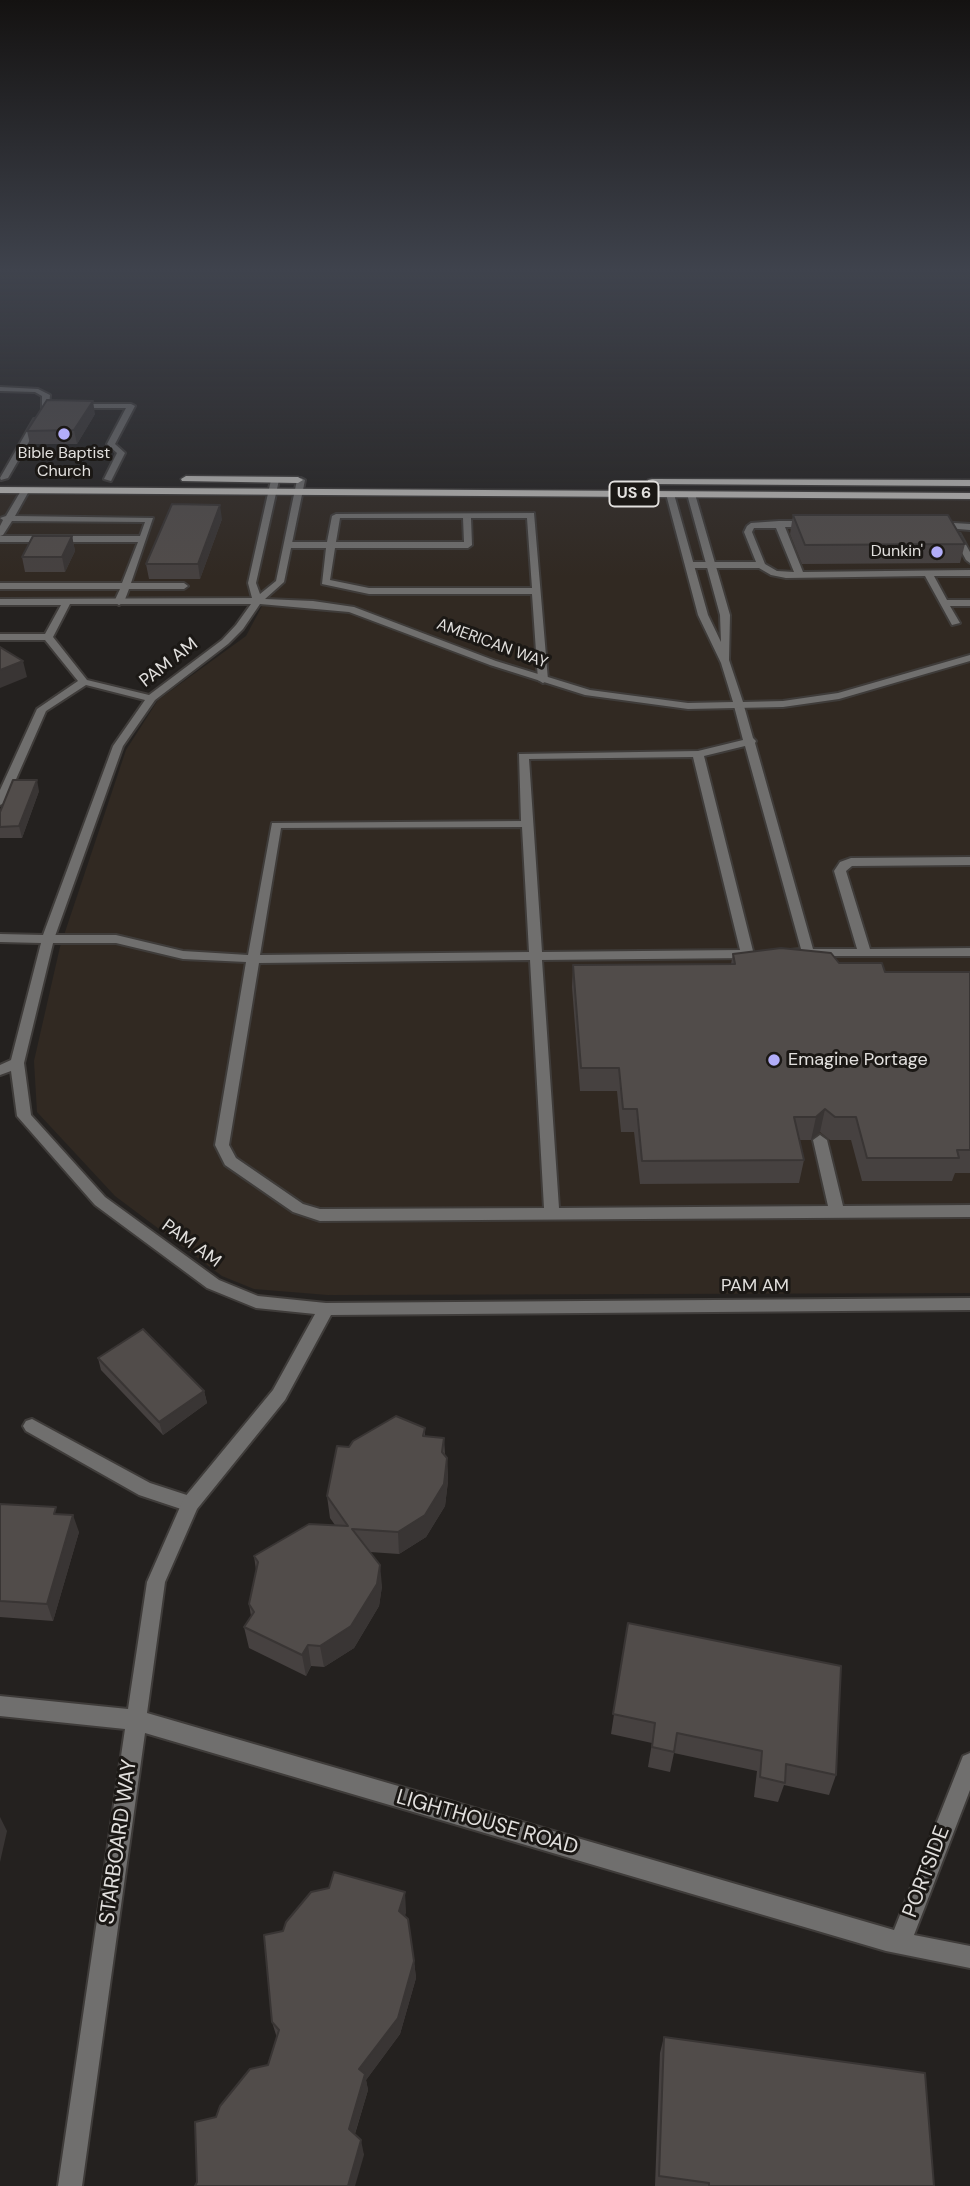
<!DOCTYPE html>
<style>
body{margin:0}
canvas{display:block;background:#24211f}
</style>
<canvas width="970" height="2186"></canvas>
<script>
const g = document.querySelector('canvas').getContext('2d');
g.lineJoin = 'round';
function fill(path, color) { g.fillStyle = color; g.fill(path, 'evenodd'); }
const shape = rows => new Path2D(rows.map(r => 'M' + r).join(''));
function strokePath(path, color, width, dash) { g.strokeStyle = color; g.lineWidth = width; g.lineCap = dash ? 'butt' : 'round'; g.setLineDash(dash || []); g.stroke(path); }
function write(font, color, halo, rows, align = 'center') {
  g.font = font + ' "DM Sans",sans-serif'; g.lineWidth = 6; g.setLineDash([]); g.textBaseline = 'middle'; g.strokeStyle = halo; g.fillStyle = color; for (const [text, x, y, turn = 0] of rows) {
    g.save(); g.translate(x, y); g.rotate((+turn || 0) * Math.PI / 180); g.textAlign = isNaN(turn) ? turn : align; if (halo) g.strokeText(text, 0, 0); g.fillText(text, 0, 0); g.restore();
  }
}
fill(shape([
 [0,494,970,499,970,1293,328,1295,254,1289,222,1276,115,1196,37,1112,34,1061,60,947,126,750,158,700,246,636,262,606,0,605]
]), '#312922');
const lane = shape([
 [0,387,38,389,50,395,49,406,42,408,42,396,35,392,0,391,0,387],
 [73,404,131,404,135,406,115,444,125,453,111,481,104,479,117,453,107,444,126,408,76,408,73,404],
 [34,419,41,421,8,478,1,480,0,478,34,419],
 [22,489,29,491,15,516,153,518,131,583,184,583,188,586,184,589,129,589,124,602,119,605,114,602,120,589,0,589,0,583,122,583,138,542,0,542,0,536,140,536,145,522,12,521,3,535,0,536,0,526,3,520,0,518,6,516,22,489],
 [534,513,548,680,543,683,538,680,532,594,369,594,322,584,326,548,288,548,284,545,288,542,327,542,332,516,336,514,534,513],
 [340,518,463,518,464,542,336,542,340,518],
 [471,518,527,518,532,588,369,588,330,580,335,548,468,548,472,545,471,518],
 [779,521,809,521,813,524,809,527,785,527,803,572,970,570,970,576,934,576,947,600,970,600,970,606,950,606,960,623,952,625,925,576,786,578,771,575,759,568,689,568,685,565,689,562,756,562,744,532,747,526,751,523,779,521],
 [754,528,776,528,794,572,777,571,765,564,752,532,754,528],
 [938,522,970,524,970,530,935,527,934,525,938,522],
 [953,532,960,534,970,552,970,563,966,560,952,534,953,532],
 [739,703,744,706,753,738,756,741,755,743,813,949,857,949,834,871,840,862,851,858,970,857,970,865,852,866,846,871,870,949,970,948,970,956,790,956,788,953,790,950,801,949,745,746,704,756,753,951,755,954,749,958,542,960,559,1208,828,1206,813,1140,820,1135,827,1140,843,1206,970,1205,970,1217,320,1221,293,1212,225,1165,215,1145,246,962,183,959,116,943,48,943,42,939,48,935,116,935,183,951,248,955,272,823,521,821,519,754,698,751,743,740,734,706,739,703],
 [693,757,740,950,542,952,529,759,693,757],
 [522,827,529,952,260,955,281,828,522,827],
 [530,960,544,1208,320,1209,303,1204,236,1158,229,1145,259,963,530,960],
 [32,1419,150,1483,196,1498,199,1504,196,1510,190,1512,139,1495,26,1431,23,1426,26,1421,32,1419]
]);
const street = shape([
 [275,478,279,480,256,583,260,594,276,581,297,480,301,478,305,480,284,582,265,599,313,601,354,607,496,661,590,690,688,703,733,702,721,663,698,615,666,494,670,492,674,494,708,615,721,642,720,615,687,494,691,492,695,494,730,615,729,660,743,702,783,701,838,693,970,655,970,661,839,699,783,707,688,709,585,695,490,665,349,612,260,604,243,629,228,644,155,700,123,746,54,939,24,1063,31,1115,105,1197,219,1280,258,1296,326,1303,970,1298,970,1310,331,1315,285,1400,197,1509,165,1582,147,1713,894,1930,963,1756,970,1753,970,1790,914,1935,970,1946,970,1968,886,1951,145,1733,82,2186,58,2186,125,1729,0,1716,0,1696,128,1709,147,1582,184,1498,273,1390,315,1314,256,1308,207,1288,95,1205,17,1116,11,1071,0,1075,0,1065,11,1060,41,943,0,942,0,934,43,935,113,746,145,700,86,685,46,711,6,802,0,805,0,790,37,709,78,681,45,640,0,640,0,634,45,634,61,605,0,605,0,599,252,598,248,583,271,480,275,478],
 [70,604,251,604,236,625,222,640,149,695,87,680,53,637,70,604]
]);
const primary = shape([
 [186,476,298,477,303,480,298,483,182,481,181,479,186,476],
 [652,479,970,480,970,486,648,484,648,480,652,479],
 [0,487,970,493,970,499,0,493,0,487]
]);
strokePath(lane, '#3f3c3a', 4);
strokePath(street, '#3f3c3a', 4);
strokePath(primary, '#3f3c3a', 3);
fill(lane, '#706f6e');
fill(street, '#706f6e');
fill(primary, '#c0beba');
fill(shape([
 [95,414,77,444,30,444,27,431],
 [793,515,965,544,960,563,802,564,790,534],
 [222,519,200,579,149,579,146,564],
 [72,536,75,551,65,572,25,572,22,557],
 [39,791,22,838,0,838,0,812],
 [733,954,839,963,885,972,970,972,970,1173,955,1173,952,1181,862,1181,851,1140,830,1140,820,1132,811,1140,800,1140,804,1160,799,1183,640,1184,634,1132,621,1132,617,1091,580,1091,572,987,573,965,731,964],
 [98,1358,204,1391,207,1403,163,1435,101,1370],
 [425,1428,425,1436,444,1438,445,1455,447,1458,448,1481,445,1506,426,1537,399,1554,370,1552,382,1586,379,1606,354,1648,324,1667,311,1666,306,1676,249,1648,244,1627,251,1616,249,1604,256,1570,254,1556,335,1525,330,1518,327,1496,349,1447],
 [0,1504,58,1514,79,1532,53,1621,0,1617],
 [628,1623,836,1775,829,1795,784,1785,778,1802,754,1797,757,1771,674,1753,670,1772,648,1767,652,1743,611,1734],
 [406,1911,405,1916,414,1961,416,1978,400,2034,366,2080,368,2090,355,2134,364,2155,197,2182,216,2117,268,2065,277,2038,272,2022],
 [664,2037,934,2186,655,2186,660,2053]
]), '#464140');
fill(shape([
 [93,401,95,414,77,444,74,430],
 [220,505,222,519,200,579,198,564],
 [72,536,75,551,65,572,62,557],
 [23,661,27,677,0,688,0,670],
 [37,780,39,791,22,838,19,826],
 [825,1109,820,1132,811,1140,816,1117],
 [204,1391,207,1403,163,1435,159,1422],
 [447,1458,448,1481,445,1506,426,1537,399,1554,398,1532],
 [73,1515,79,1532,53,1621,47,1604],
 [380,1565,382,1586,379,1606,354,1648,324,1667,320,1646],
 [308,1645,311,1666,306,1676,302,1655],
 [0,1817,7,1831,0,1862],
 [405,1892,406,1911,401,1929,399,1911],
 [414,1961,416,1978,400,2034,366,2080,368,2090,352,2143,349,2129,359,2069],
 [361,2140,364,2155,355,2186,348,2186]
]), '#393534');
const building = shape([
 [47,400,93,401,74,430,27,431,47,400],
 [172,504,220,505,198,564,146,564,172,504],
 [793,515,948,515,965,544,805,545,793,515],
 [33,536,72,536,62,557,22,557,33,536],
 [0,647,23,661,0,670,0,647],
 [13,780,37,780,19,826,0,827,0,812,13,780],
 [781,948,831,953,839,963,882,963,885,972,970,972,970,1150,957,1150,959,1158,867,1158,856,1117,835,1117,825,1109,816,1117,794,1117,804,1160,642,1161,637,1109,623,1109,619,1068,581,1068,573,965,735,964,733,954,781,948],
 [143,1329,204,1391,159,1422,98,1358,143,1329],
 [396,1416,425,1428,423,1436,444,1438,442,1452,447,1458,444,1484,425,1515,398,1532,352,1529,380,1565,377,1584,351,1626,320,1646,308,1645,302,1655,244,1627,254,1612,249,1604,258,1562,254,1556,309,1524,348,1526,327,1496,337,1446,349,1447,353,1441,396,1416],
 [0,1504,56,1507,54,1514,73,1515,47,1604,0,1601,0,1504],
 [628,1623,841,1666,836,1775,786,1764,785,1783,760,1777,762,1751,677,1733,674,1752,652,1747,655,1723,613,1714,628,1623],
 [334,1872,405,1892,399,1911,408,1919,414,1961,398,2018,359,2069,365,2074,349,2129,361,2140,348,2186,195,2186,197,2182,195,2122,216,2117,220,2106,250,2069,268,2065,279,2030,272,2022,264,1935,283,1931,286,1922,311,1892,329,1888,334,1872],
 [664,2037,925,2073,934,2186,709,2186,709,2183,659,2176,664,2037]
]);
fill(building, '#514c4a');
strokePath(building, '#393534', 2);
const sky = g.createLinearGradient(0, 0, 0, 577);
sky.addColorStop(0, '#141211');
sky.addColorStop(0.47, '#3f434d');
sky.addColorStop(1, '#3f434d00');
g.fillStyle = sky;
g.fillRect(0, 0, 970, 577);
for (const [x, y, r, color] of [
 [64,434,7,"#b2adf9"],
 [937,552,7,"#b2adf9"],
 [774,1060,7,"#b2adf9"]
]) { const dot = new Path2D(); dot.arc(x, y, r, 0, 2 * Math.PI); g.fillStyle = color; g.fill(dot); strokePath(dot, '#1b1815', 2.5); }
write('16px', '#e2e0de', '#1b1815', [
 ["Bible Baptist",64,454],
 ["Church",64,472],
 ["Dunkin'",923,552,"right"]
]);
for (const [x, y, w] of [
 [634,494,49]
]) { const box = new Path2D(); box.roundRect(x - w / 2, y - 12.5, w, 25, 5); g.fillStyle = '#1b1815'; g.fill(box); strokePath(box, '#e2e0de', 2); }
write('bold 16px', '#e2e0de', null, [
 ["US 6",634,494]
]);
write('16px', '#e2e0de', '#1b1815', [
 ["AMERICAN WAY",492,644,20]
]);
write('18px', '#e2e0de', '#1b1815', [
 ["PAM AM",169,663,-38],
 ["PAM AM",191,1244,36],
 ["PAM AM",755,1286]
]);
write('18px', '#e2e0de', '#1b1815', [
 ["Emagine Portage",788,1060]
], 'left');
write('21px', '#e2e0de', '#1b1815', [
 ["LIGHTHOUSE ROAD",487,1823,16],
 ["STARBOARD WAY",119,1842,-82],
 ["PORTSIDE",927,1872,-69]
]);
</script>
